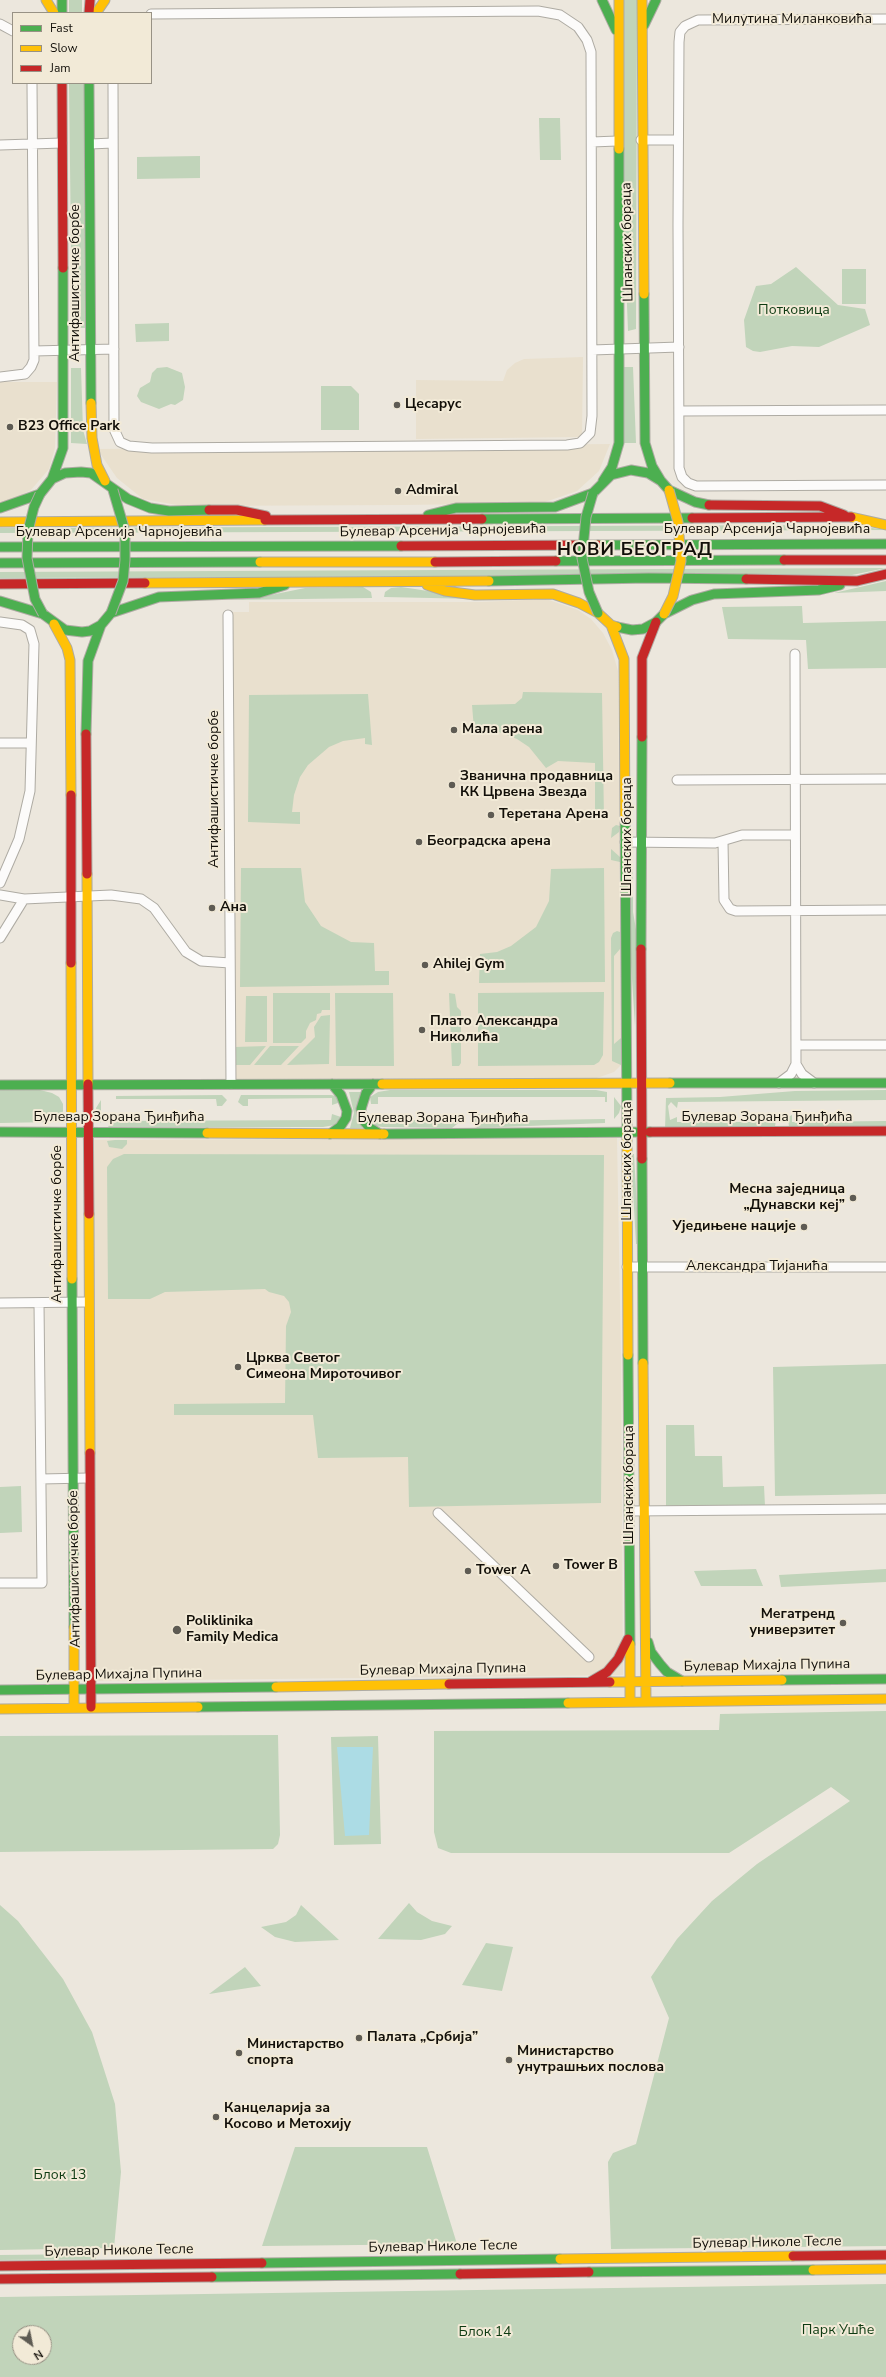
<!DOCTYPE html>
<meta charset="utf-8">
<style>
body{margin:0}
#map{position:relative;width:886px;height:2377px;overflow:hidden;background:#ece7dd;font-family:"Nunito Sans",sans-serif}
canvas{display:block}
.legend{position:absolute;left:12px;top:12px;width:140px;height:72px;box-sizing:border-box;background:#f2ead7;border:1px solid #989285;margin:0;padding:5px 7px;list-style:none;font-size:12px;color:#120f09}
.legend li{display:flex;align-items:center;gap:8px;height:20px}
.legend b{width:20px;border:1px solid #989285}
.north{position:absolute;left:12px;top:2325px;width:40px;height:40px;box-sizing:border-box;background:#f2ead7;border:1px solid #989285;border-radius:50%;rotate:147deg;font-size:11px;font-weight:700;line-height:16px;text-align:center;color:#120f09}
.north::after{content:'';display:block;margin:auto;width:14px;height:18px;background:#5e5b53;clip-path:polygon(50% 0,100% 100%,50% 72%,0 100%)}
</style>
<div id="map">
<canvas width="886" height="2377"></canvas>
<ul class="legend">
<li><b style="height:5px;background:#4caf50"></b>Fast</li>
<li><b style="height:5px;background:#ffc107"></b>Slow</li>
<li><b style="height:5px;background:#c62828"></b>Jam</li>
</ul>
<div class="north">N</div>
</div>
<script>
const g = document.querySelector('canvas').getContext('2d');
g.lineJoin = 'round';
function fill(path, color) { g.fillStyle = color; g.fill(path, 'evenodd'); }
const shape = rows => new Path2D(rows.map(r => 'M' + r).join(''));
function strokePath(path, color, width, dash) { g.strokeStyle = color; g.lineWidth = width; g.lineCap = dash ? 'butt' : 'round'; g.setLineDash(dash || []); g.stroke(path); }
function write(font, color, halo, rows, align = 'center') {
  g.font = font + ' "Nunito Sans",sans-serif'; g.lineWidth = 4; g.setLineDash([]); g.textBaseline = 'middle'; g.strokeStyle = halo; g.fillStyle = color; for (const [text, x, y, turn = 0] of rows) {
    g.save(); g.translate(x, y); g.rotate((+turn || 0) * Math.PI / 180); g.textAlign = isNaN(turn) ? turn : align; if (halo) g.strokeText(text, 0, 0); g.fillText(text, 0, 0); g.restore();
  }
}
fill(shape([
 [583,357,582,437,416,439,416,380,503,381,507,370,515,363,524,359],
 [0,382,57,382,55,448,49,469,31,490,12,500,0,504],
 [610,444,599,471,577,491,542,503,404,505,183,506,143,499,117,478,97,449],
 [546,599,578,610,591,619,603,633,612,650,618,671,621,1065,614,1072,597,1078,233,1079,233,612,249,612,249,602,482,602],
 [617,1138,621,1359,623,1675,95,1681,93,1140]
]), '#e9e0ce');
fill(shape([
 [69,0,82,0,82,13,69,13],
 [624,0,637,0,636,329,628,331,624,226],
 [69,83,84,83,85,328,72,328],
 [539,118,560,118,561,160,540,160],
 [200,156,200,178,137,179,137,157],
 [796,267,838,305,865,309,870,325,819,347,792,346,760,352,753,351,746,347,744,320,756,286,771,284],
 [842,269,866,269,866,304,842,304],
 [169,323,169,341,136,342,135,324],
 [167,367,182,373,185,387,183,400,175,405,171,404,159,409,141,402,137,396,140,388,150,382,152,373,157,368],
 [624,367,633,367,636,443,624,443],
 [71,368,81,368,83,430,87,444,71,443],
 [321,386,351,386,359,394,359,430,321,430],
 [852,525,886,530,0,533,0,528],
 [886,568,852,575,0,578,0,572],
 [886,581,886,591,834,593],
 [363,587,371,592,372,598,229,600,256,598,305,588],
 [401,587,415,589,478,599,384,597,385,592,391,588],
 [802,606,803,623,886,621,886,668,808,669,806,640,728,639,722,607],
 [523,692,602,693,604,819,595,818,595,763,558,761,546,768,529,747,517,739,494,730,474,729,472,705,515,704,522,698],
 [368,694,372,745,365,744,365,738,343,741,329,747,308,765,300,777,294,795,292,812,300,812,300,824,248,822,249,695],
 [616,825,620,826,619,832,611,838,612,828],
 [611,849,620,857,620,862,611,860],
 [241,868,301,868,305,902,321,926,351,942,374,943,375,971,389,971,389,985,240,987],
 [604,868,605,982,479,983,480,954,497,952,511,946,536,927,549,901,551,869],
 [631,869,633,869,633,912,637,935,635,1026,631,963],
 [617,931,620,932,620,949,614,956,614,1044,621,1038,621,1065,612,1061,611,938,613,933],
 [604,992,603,1055,599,1062,594,1065,478,1066,478,993],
 [273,993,330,993,330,1010,322,1010,321,1013,317,1014,316,1020,310,1023,306,1031,306,1038,301,1043,273,1043],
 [335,993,393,993,394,1066,336,1066],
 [449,993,455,994,457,1007,461,1011,461,1063,459,1066,452,1066],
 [246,996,267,996,267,1042,245,1042],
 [330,1015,329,1064,287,1065,315,1037,314,1027,321,1016],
 [266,1046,250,1065,236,1065,235,1047],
 [270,1046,299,1046,281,1065,254,1065],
 [0,1090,40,1090,52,1093,59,1097,63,1104,63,1111,60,1118,53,1122,0,1123],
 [390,1090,596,1090,607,1092,607,1102,605,1102,605,1097,378,1097,378,1104,371,1104,370,1097,378,1092],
 [886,1090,886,1100,678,1102,677,1108,671,1102,668,1106,670,1120,677,1117,677,1122,771,1122,772,1115,776,1121,775,1126,665,1129,666,1098,720,1097,795,1091],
 [349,1092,361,1092,362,1128,350,1128,354,1113],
 [222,1095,227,1100,222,1106,217,1106,216,1099,116,1099,116,1096],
 [241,1095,331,1095,336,1096,341,1102,332,1105,332,1098,248,1099,248,1106,243,1106,238,1102],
 [614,1097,621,1106,619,1113,614,1119],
 [101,1100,101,1123,98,1119,96,1108],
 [332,1114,341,1117,335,1125,323,1127,108,1127,112,1121,331,1120],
 [378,1114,378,1120,450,1120,450,1114,456,1114,461,1121,452,1128,383,1127,375,1126,369,1118,372,1115],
 [476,1114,481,1114,482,1121,605,1119,605,1123,477,1128,471,1121],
 [792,1115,792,1122,886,1121,886,1129,789,1127,788,1117],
 [115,1140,127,1140,127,1144,122,1149,109,1147,107,1141],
 [124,1154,604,1155,601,1503,409,1507,408,1457,318,1458,313,1415,174,1415,174,1404,285,1403,286,1326,291,1312,289,1302,284,1296,269,1292,265,1289,165,1292,150,1299,108,1299,107,1167,113,1159],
 [631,1154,634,1154,639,1244,636,1244],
 [886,1364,886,1494,775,1496,773,1367],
 [666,1425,694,1425,695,1456,722,1456,723,1487,764,1486,765,1506,666,1506],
 [21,1486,22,1532,0,1533,0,1487],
 [756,1569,763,1586,701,1586,694,1571],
 [886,1569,886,1582,781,1587,779,1575],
 [886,1711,886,2246,611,2249,608,2162,613,2153,636,2144,669,2018,651,1977,677,1939,712,1901,757,1864,850,1801,831,1787,729,1853,451,1853,438,1848,434,1832,434,1731,719,1730,720,1714],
 [278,1735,280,1835,278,1844,273,1849,0,1852,0,1736],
 [378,1736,381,1844,334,1845,331,1737],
 [409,1903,417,1912,432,1921,452,1926,445,1934,421,1940,378,1939],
 [0,1905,18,1921,63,1979,92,2032,115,2104,121,2172,114,2248,0,2250],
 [301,1905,339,1940,295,1942,275,1937,261,1927,286,1922,296,1915],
 [486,1943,513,1947,502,1991,462,1985],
 [245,1967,261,1986,209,1994],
 [295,2147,427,2147,457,2244,262,2246],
 [96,2254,96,2259,0,2260,0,2255],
 [886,2284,886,2377,0,2377,0,2297],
 [20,2333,44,2333,44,2357,20,2357]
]), '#c1d4ba');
fill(shape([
 [337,1747,373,1747,369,1835,345,1836]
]), '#acdce5');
const street = shape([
 [886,19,698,20,685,26,680,32,679,42,678,225,679,449,679,468,682,477,688,483,696,486,886,485],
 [0,24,13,31],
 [113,83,114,429,120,442,129,446,152,448,567,445,580,443,590,433,592,416,591,52,587,40,578,27,560,15,538,11,151,14],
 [641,140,678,140],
 [592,142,617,141],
 [90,144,113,143],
 [0,145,62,143],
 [592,350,679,347],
 [34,351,114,349],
 [0,377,25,374,31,367,34,360,32,83],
 [679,411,886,410],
 [228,615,231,1084],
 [0,622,22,625,30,630,34,644,30,791,19,839,0,883],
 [795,654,796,1064,802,1074,814,1083],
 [0,743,31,743],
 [677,780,886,779],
 [723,841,724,900,730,909,736,911,886,910],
 [625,842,715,843,742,835,795,835],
 [0,895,24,899,111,895,141,899,154,908,186,952,201,961,230,963],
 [0,938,24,899],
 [796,1045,886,1045],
 [779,1083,791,1074,796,1064],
 [627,1267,886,1267],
 [0,1303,88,1302],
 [41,1479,88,1478],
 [629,1511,886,1509],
 [438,1513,589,1657],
 [0,1583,42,1583,39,1303]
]);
const fast = shape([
 [62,0,62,13],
 [602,0,616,30],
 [644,25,656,0],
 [89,83,91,403],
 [644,294,645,443,652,466,661,481],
 [52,479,63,448,63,268],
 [603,481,612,467,619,443,619,149],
 [0,508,40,494,52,479,65,473,81,472,91,473,128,499,150,508,169,511,209,510],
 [428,515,456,508,555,507,593,493,611,475,631,470,648,473,661,481,669,490,695,502,709,505],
 [482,519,692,518],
 [598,545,886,544],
 [0,547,401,546],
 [556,561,784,560],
 [0,563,260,562],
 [489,581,649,578,746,579],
 [0,601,43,614,65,630,82,632,90,631,101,625,111,613,159,597,259,593,285,585],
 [617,627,632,630,643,629,656,622,664,614,692,600,714,594,819,590,840,585],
 [86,734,88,661,101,625],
 [625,819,627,1128],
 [641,949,642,737],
 [670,1083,886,1083],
 [373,1084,366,1093,361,1109,363,1120,370,1128,380,1134],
 [0,1085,382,1084],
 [0,1132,207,1133],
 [330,1134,340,1127,346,1118,347,1111,341,1095,332,1084],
 [384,1134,650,1132],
 [642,1159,643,1363],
 [72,1279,74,1627],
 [628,1355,630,1644],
 [648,1642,651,1652,660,1664,667,1672,682,1681],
 [782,1680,886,1679],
 [0,1690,276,1687],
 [198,1707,568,1703],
 [262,2263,560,2259],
 [589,2272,813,2270],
 [212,2277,460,2274]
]);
const slow = shape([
 [46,0,54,13],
 [619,0,619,149],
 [642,0,644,294],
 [96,13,105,0],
 [91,403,92,438,97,465,105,481],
 [851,517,886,525],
 [0,522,265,520],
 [260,562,435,562],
 [145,583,489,581],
 [427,585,445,591,475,595,553,594,579,603,598,613,611,625,617,627],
 [54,624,67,648,70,660,71,795],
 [611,625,624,659,625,819],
 [87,874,88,1084],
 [71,963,72,1279],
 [382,1084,670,1083],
 [627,1128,628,1355],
 [207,1133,384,1134],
 [89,1214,90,1453],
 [643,1363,646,1701],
 [74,1627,74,1707],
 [630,1644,630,1702],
 [610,1682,782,1680],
 [276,1687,449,1684],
 [568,1703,886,1699],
 [0,1709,198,1707],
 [560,2259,793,2256],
 [813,2270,886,2269]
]);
const jam = shape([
 [89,13,90,0],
 [62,83,63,268],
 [709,505,820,506,844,515],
 [209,510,237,510,266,516],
 [692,518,851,517],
 [265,520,482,519],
 [401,546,598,545],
 [784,560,886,560],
 [435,562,556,561],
 [746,579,857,581],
 [857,581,886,574],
 [0,584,145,583],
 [86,734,87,874],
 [642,737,642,658,656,622],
 [71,795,71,963],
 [641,949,642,1159],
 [88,1084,89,1214],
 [650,1132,886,1131],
 [90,1453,91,1707],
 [590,1682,607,1672,618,1659,628,1639],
 [449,1684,610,1682],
 [793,2256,886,2255],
 [0,2266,262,2263],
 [460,2274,589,2272],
 [0,2279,212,2277]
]);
strokePath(street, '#aeaba3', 11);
strokePath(fast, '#aeaba3', 11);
strokePath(slow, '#aeaba3', 11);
strokePath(jam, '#aeaba3', 11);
strokePath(street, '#fcfbfa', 9);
strokePath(fast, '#4caf50', 9);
strokePath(slow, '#ffc107', 9);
strokePath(jam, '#c62828', 9);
const fastBridge = shape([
 [593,493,586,517,582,558,589,592,598,613],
 [40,494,34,507,28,531,27,558,35,599,43,614],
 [111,613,123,581,125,560,125,531,113,490]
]);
const slowBridge = shape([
 [664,614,673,596,681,561,678,522,669,490]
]);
strokePath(fastBridge, '#aeaba3', 11, []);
strokePath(slowBridge, '#aeaba3', 11, []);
strokePath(fastBridge, '#4caf50', 9);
strokePath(slowBridge, '#ffc107', 9);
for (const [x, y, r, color] of [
 [397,405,4,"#5e5b53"],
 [10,427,4,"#5e5b53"],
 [398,491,4,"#5e5b53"],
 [454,730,4,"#5e5b53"],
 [452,785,4,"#5e5b53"],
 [491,815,4,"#5e5b53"],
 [419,842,4,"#5e5b53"],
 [212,908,4,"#5e5b53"],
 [425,965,4,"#5e5b53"],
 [422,1030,4,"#5e5b53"],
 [853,1198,4,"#5e5b53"],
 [804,1227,4,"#5e5b53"],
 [238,1367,4,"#5e5b53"],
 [556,1566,4,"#5e5b53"],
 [468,1571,4,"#5e5b53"],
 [843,1623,4,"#5e5b53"],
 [177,1630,5,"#5e5b53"],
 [359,2038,4,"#5e5b53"],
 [239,2053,4,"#5e5b53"],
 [509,2060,4,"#5e5b53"],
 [216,2117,4,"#5e5b53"]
]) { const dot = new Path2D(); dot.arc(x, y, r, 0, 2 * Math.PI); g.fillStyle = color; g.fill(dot); strokePath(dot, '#f2ead7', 1.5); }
write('14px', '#120f09', '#f2ead7', [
 ["Милутина Миланковића",792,20],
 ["Шпанских бораца",628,242,-91],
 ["Антифашистичке борбе",76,283,-90],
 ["Булевар Арсенија Чарнојевића",767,530],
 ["Булевар Арсенија Чарнојевића",443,531,-1],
 ["Булевар Арсенија Чарнојевића",119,533],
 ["Антифашистичке борбе",215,789,-90],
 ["Шпанских бораца",628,837,-90],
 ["Булевар Зорана Ђинђића",119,1118],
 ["Булевар Зорана Ђинђића",767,1118],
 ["Булевар Зорана Ђинђића",443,1119],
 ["Шпанских бораца",628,1161,-90],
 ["Антифашистичке борбе",58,1224,-90],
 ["Александра Тијанића",757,1267],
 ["Шпанских бораца",630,1485,-90],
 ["Антифашистичке борбе",75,1569,-91],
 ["Булевар Михајла Пупина",767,1666,-1],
 ["Булевар Михајла Пупина",443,1670,-1],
 ["Булевар Михајла Пупина",119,1675,-1],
 ["Булевар Николе Тесле",767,2243,-1],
 ["Булевар Николе Тесле",443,2247,-1],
 ["Булевар Николе Тесле",119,2251,-1]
]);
write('14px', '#0e3b12', '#f2ead7', [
 ["Потковица",794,311],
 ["Блок 13",60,2176],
 ["Парк Ушће",838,2331],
 ["Блок 14",485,2333]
]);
write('bold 14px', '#120f09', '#f2ead7', [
 ["Цесарус",405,405],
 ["B23 Office Park",18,427],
 ["Admiral",406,491],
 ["Мала арена",462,730],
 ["Званична продавница",460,777],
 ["КК Црвена Звезда",460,793],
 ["Теретана Арена",499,815],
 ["Београдска арена",427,842],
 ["Ана",220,908],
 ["Ahilej Gym",433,965],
 ["Плато Александра",430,1022],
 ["Николића",430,1038],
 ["Месна заједница",845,1190,"right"],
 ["„Дунавски кеј”",845,1206,"right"],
 ["Уједињене нације",796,1227,"right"],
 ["Црква Светог",246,1359],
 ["Симеона Мироточивог",246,1375],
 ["Tower B",564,1566],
 ["Tower A",476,1571],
 ["Мегатренд",835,1615,"right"],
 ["универзитет",835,1631,"right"],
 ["Poliklinika",186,1622],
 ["Family Medica",186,1638],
 ["Палата „Србија”",367,2038],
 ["Министарство",247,2045],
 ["спорта",247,2061],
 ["Министарство",517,2052],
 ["унутрашњих послова",517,2068],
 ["Канцеларија за",224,2109],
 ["Косово и Метохију",224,2125]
], 'left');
g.letterSpacing = '1px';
write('bold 18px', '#120f09', '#f2ead7', [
 ["НОВИ БЕОГРАД",635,551]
]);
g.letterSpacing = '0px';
</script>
